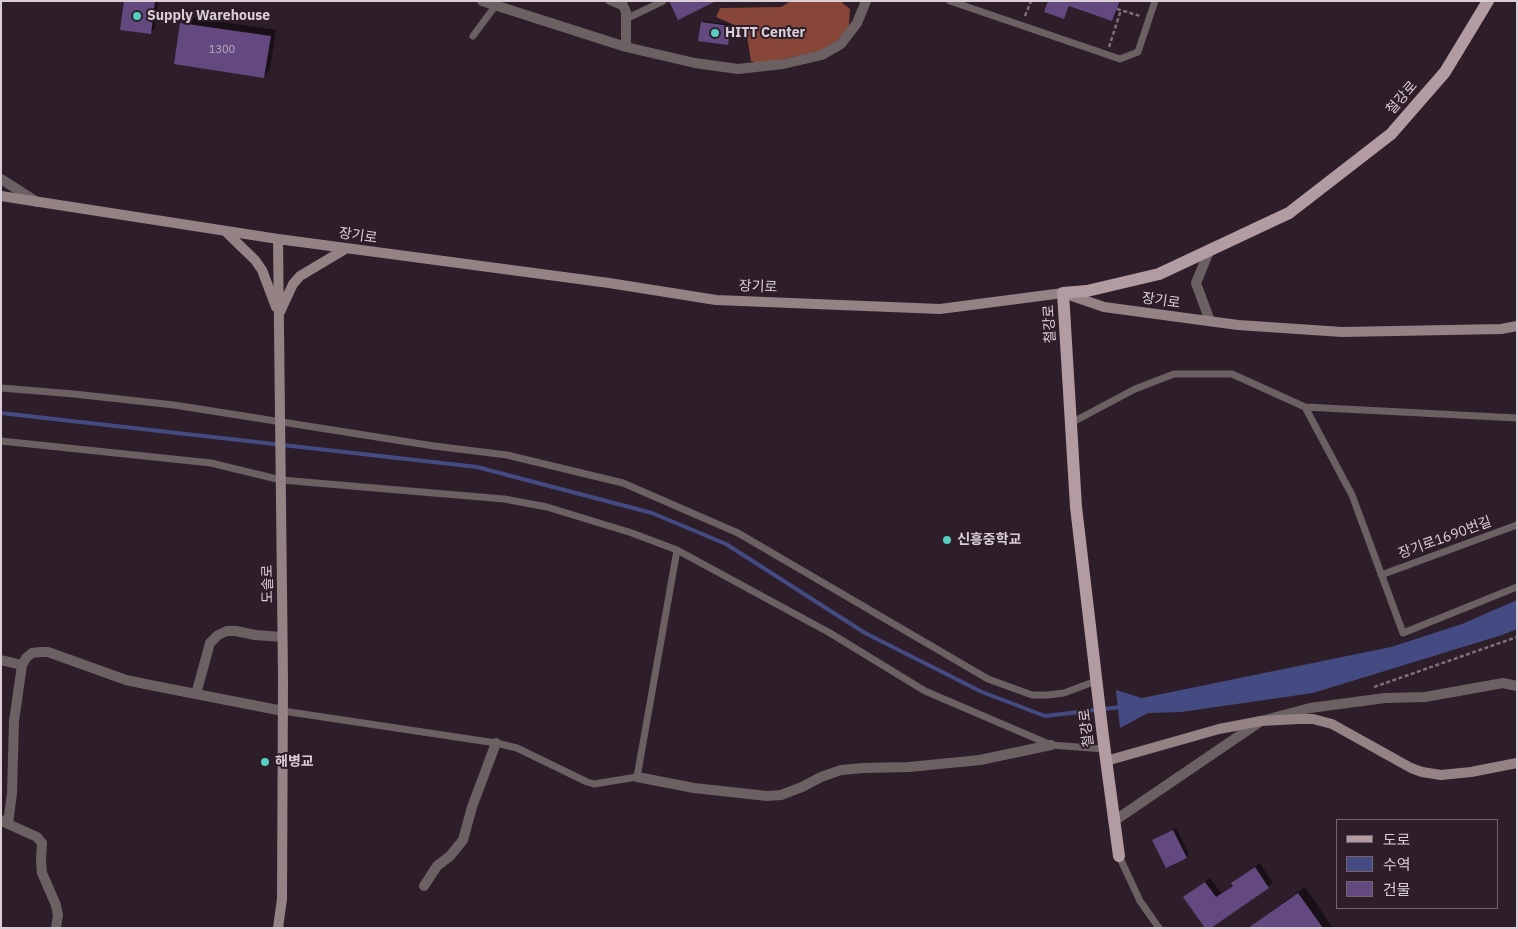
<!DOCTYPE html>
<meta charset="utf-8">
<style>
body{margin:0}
#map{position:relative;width:1518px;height:929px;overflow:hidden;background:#2e1e2a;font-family:"IBM Plex Sans","Noto Sans KR",sans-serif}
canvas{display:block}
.frame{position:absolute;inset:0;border:2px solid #dbcfd7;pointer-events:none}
.legend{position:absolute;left:1336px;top:819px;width:162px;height:90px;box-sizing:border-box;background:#2e1e2a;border:1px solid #73656f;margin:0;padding:6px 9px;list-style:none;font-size:15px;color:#dbcfd7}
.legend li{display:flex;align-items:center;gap:10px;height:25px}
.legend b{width:25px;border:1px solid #73656f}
</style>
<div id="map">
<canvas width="1518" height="929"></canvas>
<div class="frame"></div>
<ul class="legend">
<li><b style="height:6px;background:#b39ca1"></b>도로</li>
<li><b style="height:14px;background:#444b83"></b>수역</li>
<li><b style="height:14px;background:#644980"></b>건물</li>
</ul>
</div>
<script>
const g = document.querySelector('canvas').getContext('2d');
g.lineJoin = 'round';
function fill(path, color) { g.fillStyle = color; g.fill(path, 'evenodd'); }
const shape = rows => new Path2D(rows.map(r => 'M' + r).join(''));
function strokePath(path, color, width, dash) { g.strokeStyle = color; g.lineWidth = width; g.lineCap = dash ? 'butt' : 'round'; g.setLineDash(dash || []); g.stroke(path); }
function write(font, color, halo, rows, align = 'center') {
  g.font = font + ' "IBM Plex Sans","Noto Sans KR",sans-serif'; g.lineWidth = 4; g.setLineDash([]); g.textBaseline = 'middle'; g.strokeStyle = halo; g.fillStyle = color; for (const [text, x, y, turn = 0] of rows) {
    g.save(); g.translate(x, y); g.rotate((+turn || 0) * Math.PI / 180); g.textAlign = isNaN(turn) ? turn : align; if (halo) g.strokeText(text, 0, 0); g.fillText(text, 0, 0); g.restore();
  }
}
fill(shape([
 [791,1,840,1,850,9,849,26,845,34,831,46,819,51,760,64,751,61,746,30,716,17,720,8,781,7]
]), '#874637');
fill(shape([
 [1517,600,1517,629,1502,635,1313,693,1181,712,1148,713,1120,728,1116,690,1142,698,1391,647,1462,624]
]), '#444b83');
fill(shape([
 [125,1,158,1,155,28,150,33],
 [1049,1,1121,1,1115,17,1112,20,1070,5,1066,15,1063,18],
 [188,17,276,30,270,70,264,76,181,24],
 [704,21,732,25,729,43,728,44,702,22],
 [1176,828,1189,854,1186,857,1154,840],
 [1260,863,1273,883,1209,928,1185,897,1210,878,1221,893,1234,885,1233,883,1237,879],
 [1305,887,1333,928,1248,928]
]), '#0007');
strokePath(shape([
 [1,413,477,467,652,513,726,544,865,633,982,692,1045,716,1121,707]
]), '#444b83', 4);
fill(shape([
 [124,1,155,1,151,34,120,30],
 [669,1,716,1,678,20],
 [1048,1,1120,1,1112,21,1069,6,1064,19,1044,12],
 [701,22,731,26,728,45,698,41],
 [180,23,271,36,264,78,174,64],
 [1173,830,1187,858,1166,868,1152,840],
 [1255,867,1269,888,1211,928,1205,928,1183,897,1205,882,1216,897,1233,886,1231,883],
 [1298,893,1323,928,1248,928]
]), '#644980');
strokePath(shape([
 [1117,9,1140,16],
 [1025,16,1031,1],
 [1109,47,1121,10],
 [1374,687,1517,637]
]), '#7e707a', 2.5, [4, 2.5]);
strokePath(shape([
 [609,1,623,7],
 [950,1,1120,59,1138,52,1155,1],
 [626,19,663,1],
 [473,36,496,5],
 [1,388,74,394,174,405,434,446,507,455,623,483,738,533,988,679,1032,695,1048,695,1064,693,1096,681],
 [1305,407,1352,495,1403,633,1517,587],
 [1071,423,1135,389,1174,374,1232,374,1305,407,1517,418],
 [1,441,211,463,281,480,504,499,547,507,632,533,677,550,637,777,594,784,587,782,517,748,496,743,283,711],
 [677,550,830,633,925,691,1051,745,1104,749],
 [1381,575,1517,525],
 [1119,856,1140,901,1159,928]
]), '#6b6062', 7);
strokePath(shape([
 [482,1,626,47,695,63,738,69,783,64,822,55,841,44,857,23,866,1],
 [621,1,626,12,626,47],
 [1,179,37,202],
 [1210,321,1196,283,1210,249],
 [1,660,22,665],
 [196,694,210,643,218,635,227,631,236,631,255,635,282,637],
 [637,777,694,788,767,796,781,795,802,787,821,777,841,770,863,768,909,767,980,760,1051,745],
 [1,820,8,824,12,793,14,721,22,665,26,658,32,653,41,652,48,652,126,680,150,685,283,711],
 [1114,821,1261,721,1310,708,1385,698,1425,697,1503,683,1517,686],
 [8,824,37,837,42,843,41,861,42,873,56,905,58,915,56,928],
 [424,886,437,866,450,856,463,840,472,807,496,743]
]), '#6b6062', 10);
strokePath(shape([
 [1,196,278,239,609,283,716,300,940,309,1063,293,1104,307,1238,325,1342,332,1501,329,1517,326],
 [225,231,255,260,262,270,276,307],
 [278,239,283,679,282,899,278,928],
 [280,312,293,284,300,276,347,248],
 [1106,761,1219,729,1261,721,1298,719,1313,719,1332,724,1411,768,1422,772,1441,775,1471,772,1517,763]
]), '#948285', 10);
strokePath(shape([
 [1119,856,1103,737,1076,507,1063,293,1087,291,1159,274,1289,213,1391,134,1445,72,1488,1]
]), '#b39ca1', 12);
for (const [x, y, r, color] of [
 [137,16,5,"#56cec4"],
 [715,33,5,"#56cec4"],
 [947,540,5,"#56cec4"],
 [265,762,5,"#56cec4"]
]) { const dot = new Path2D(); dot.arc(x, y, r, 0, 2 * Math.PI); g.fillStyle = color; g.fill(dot); strokePath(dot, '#2e1e2a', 2); }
write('11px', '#bdaec1', null, [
 ["1300",222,50]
]);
write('bold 14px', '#dbcfd7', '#2e1e2a', [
 ["Supply Warehouse",147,16],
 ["HITT Center",725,33],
 ["신흥중학교",957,540],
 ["해병교",275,762]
], 'left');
write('14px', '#dbcfd7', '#2e1e2a', [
 ["철강로",1402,98,-49],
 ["장기로",358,236,8],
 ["장기로",758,287,2],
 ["장기로",1161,301,8],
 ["철강로",1050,324,-93],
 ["장기로1690번길",1445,538,-20],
 ["도솔로",268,584,-91],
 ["철강로",1087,728,-97]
]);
</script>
